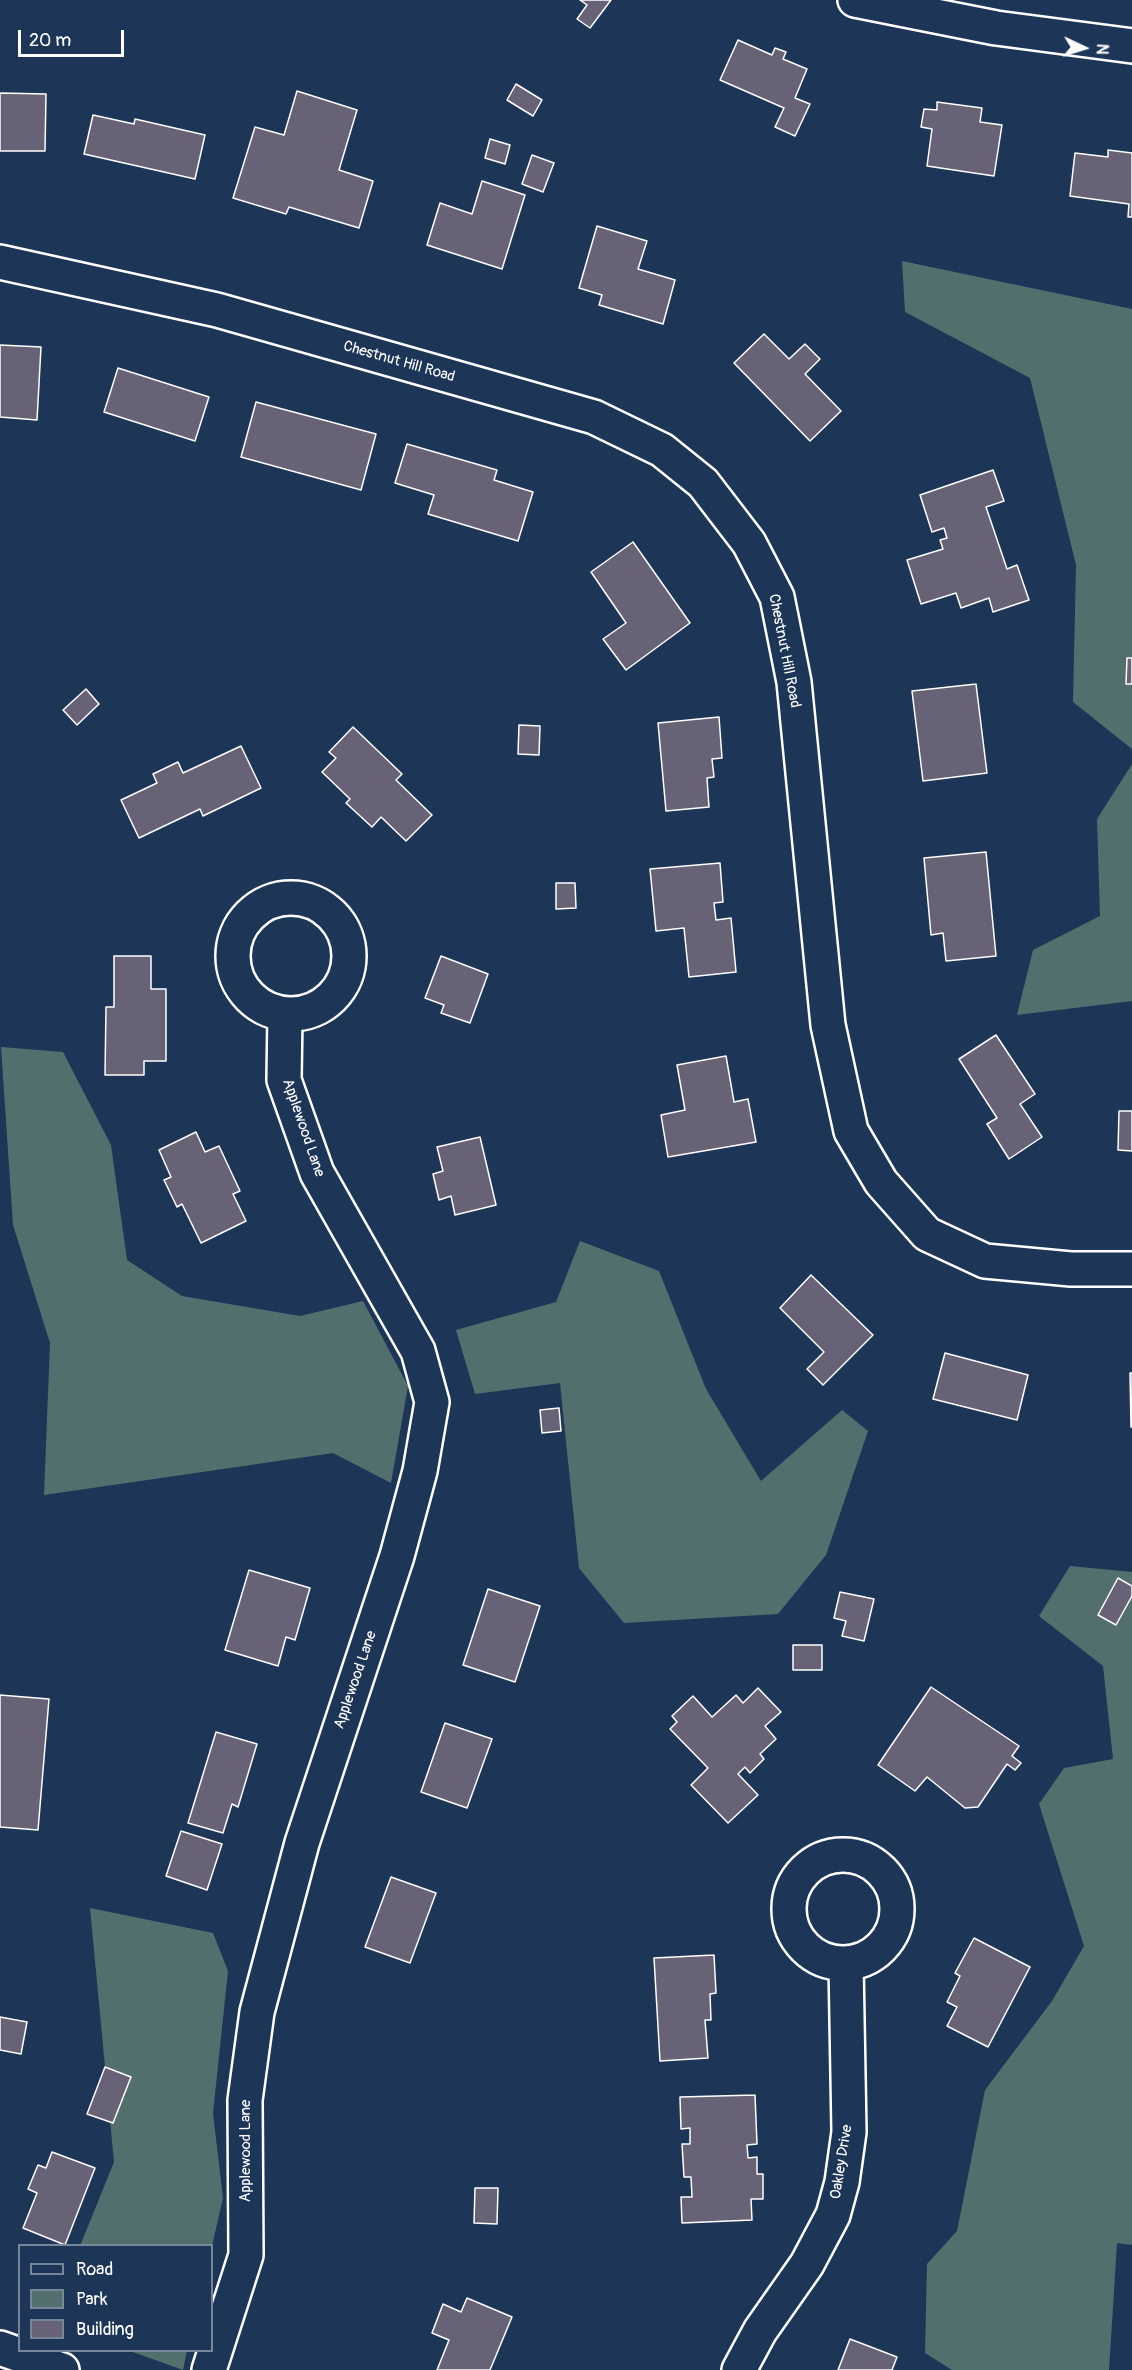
<!DOCTYPE html>
<style>
body{margin:0}
#map{position:relative;width:1132px;height:2370px;overflow:hidden;background:#1d3557;font-family:Pangolin,sans-serif}
canvas{display:block}
.legend{position:absolute;left:18px;top:2244px;width:195px;height:108px;box-sizing:border-box;background:#1d3557;border:2px solid #77869a;margin:0;padding:8px 10px;list-style:none;font-size:18px;color:#fff}
.legend li{display:flex;align-items:center;gap:12px;height:30px}
.legend b{width:30px;border:2px solid #77869a}
.north{position:absolute;left:1054px;top:18px;width:60px;height:60px;-webkit-text-stroke:4px #1d3557;paint-order:stroke;rotate:94deg;font-size:16px;font-weight:700;line-height:24px;text-align:center;color:#fff}
.north::after{content:'';display:block;margin:auto;width:21px;height:27px;background:#fff;clip-path:polygon(50% 0,100% 100%,50% 72%,0 100%)}
.scale{position:absolute;left:18px;top:30px;width:106px;height:27px;box-sizing:border-box;border:3px solid #fff;border-top:0;padding-left:8px;font-size:18px;line-height:21px;white-space:nowrap;color:#fff;-webkit-text-stroke:4px #1d3557;paint-order:stroke}
</style>
<div id="map">
<canvas width="1132" height="2370"></canvas>
<ul class="legend">
<li><b style="height:8px;background:#1d3557"></b>Road</li>
<li><b style="height:16px;background:#536f6d"></b>Park</li>
<li><b style="height:16px;background:#676275"></b>Building</li>
</ul>
<div class="north">N</div>
<div class="scale">20 m</div>
</div>
<script>
const g = document.querySelector('canvas').getContext('2d');
g.lineJoin = 'round';
function fill(path, color) { g.fillStyle = color; g.fill(path, 'evenodd'); }
const shape = rows => new Path2D(rows.map(r => 'M' + r).join(''));
function strokePath(path, color, width, dash) { g.strokeStyle = color; g.lineWidth = width; g.lineCap = dash ? 'butt' : 'round'; g.setLineDash(dash || []); g.stroke(path); }
function write(font, color, halo, rows, align = 'center') {
  g.font = font + ' Pangolin,sans-serif'; g.lineWidth = 4.5; g.setLineDash([]); g.textBaseline = 'middle'; g.strokeStyle = halo; g.fillStyle = color; for (const [text, x, y, turn = 0] of rows) {
    g.save(); g.translate(x, y); g.rotate((+turn || 0) * Math.PI / 180); g.textAlign = isNaN(turn) ? turn : align; if (halo) g.strokeText(text, 0, 0); g.fillText(text, 0, 0); g.restore();
  }
}
fill(shape([
 [902,261,1132,309,1132,749,1073,702,1076,565,1030,378,905,312],
 [1132,764,1132,1001,1017,1015,1033,950,1100,916,1097,819],
 [1,1047,63,1052,111,1145,127,1260,182,1296,300,1316,363,1301,408,1386,391,1483,333,1453,44,1495,50,1343,13,1225],
 [580,1241,659,1271,706,1389,761,1481,842,1410,868,1431,826,1555,778,1614,624,1623,579,1568,560,1383,475,1394,456,1330,556,1302],
 [1070,1566,1132,1572,1132,2245,1117,2243,1109,2370,952,2370,925,2353,927,2264,957,2231,985,2090,1052,2001,1084,1946,1039,1804,1064,1768,1113,1759,1103,1666,1039,1616],
 [90,1908,213,1933,228,1971,213,2113,223,2198,212,2246,80,2246,114,2162],
 [130,2351,187,2350,187,2351,183,2370]
]), '#536f6d');
const building = shape([
 [580,0,611,0,590,28,577,19,587,5,580,0],
 [738,40,772,55,775,48,786,52,783,59,807,69,795,98,810,104,795,136,775,127,784,108,720,80,738,40],
 [516,84,542,100,533,116,507,100,516,84],
 [297,91,357,110,339,170,373,181,359,228,289,207,286,214,233,198,255,127,284,135,297,91],
 [0,93,46,94,45,151,0,151,0,93],
 [937,102,982,108,980,122,1002,125,994,176,927,166,932,129,921,127,924,109,937,110,937,102],
 [93,115,134,124,135,119,205,135,195,179,84,154,93,115],
 [490,139,510,145,505,164,485,158,490,139],
 [1108,150,1132,153,1132,217,1128,217,1129,204,1070,196,1075,153,1108,157,1108,150],
 [532,155,554,163,543,192,522,184,532,155],
 [482,181,525,195,502,269,427,245,440,203,472,214,482,181],
 [597,226,647,241,638,269,675,280,663,324,599,305,602,295,579,288,597,226],
 [764,334,789,359,805,344,820,359,805,374,841,411,810,441,734,363,764,334],
 [0,345,41,347,37,420,0,417,0,345],
 [118,368,209,397,195,441,104,412,118,368],
 [256,402,376,434,361,490,241,457,256,402],
 [407,444,497,470,494,480,533,492,518,541,428,514,434,495,395,483,407,444],
 [993,470,1004,501,986,507,1007,569,1017,565,1029,600,993,612,989,598,961,608,956,593,921,604,907,560,943,549,940,540,947,538,944,528,932,532,920,495,993,470],
 [633,542,690,623,626,670,603,639,626,623,591,572,633,542],
 [1127,658,1132,658,1132,684,1126,684,1127,658],
 [976,684,987,773,923,781,912,691,976,684],
 [86,689,99,704,77,725,63,710,86,689],
 [719,717,722,758,712,759,714,777,707,778,709,807,666,811,658,723,719,717],
 [519,725,540,726,539,755,518,754,519,725],
 [353,727,402,774,396,780,432,815,406,841,381,817,372,827,346,803,350,799,322,772,336,758,329,752,353,727],
 [241,746,261,788,203,816,200,809,139,838,121,800,157,783,153,774,178,762,183,773,241,746],
 [986,852,996,956,946,961,943,933,931,935,924,858,986,852],
 [720,863,723,902,714,903,716,920,731,918,736,972,689,977,684,928,656,931,650,869,720,863],
 [556,883,575,883,576,908,556,909,556,883],
 [114,956,151,956,151,989,166,989,166,1061,144,1061,144,1075,105,1075,106,1007,114,1007,114,956],
 [441,956,488,974,470,1023,441,1013,444,1005,425,998,441,956],
 [996,1035,1035,1094,1020,1104,1042,1137,1009,1159,987,1124,997,1118,959,1059,996,1035],
 [726,1056,734,1102,748,1099,756,1142,668,1157,661,1115,685,1110,677,1065,726,1056],
 [1119,1111,1132,1111,1132,1151,1118,1150,1119,1111],
 [196,1132,205,1152,219,1146,240,1191,233,1194,246,1221,201,1243,182,1204,177,1207,164,1180,171,1177,159,1150,196,1132],
 [480,1137,496,1205,455,1215,451,1196,439,1200,433,1174,443,1171,437,1147,480,1137],
 [811,1275,873,1335,823,1385,807,1369,824,1352,780,1308,811,1275],
 [945,1353,1028,1375,1017,1420,933,1399,945,1353],
 [1130,1373,1132,1373,1132,1427,1131,1427,1130,1373],
 [559,1408,561,1431,542,1433,540,1410,559,1408],
 [249,1570,310,1588,295,1640,286,1637,278,1666,225,1650,249,1570],
 [1118,1578,1132,1586,1132,1596,1116,1625,1098,1615,1118,1578],
 [488,1589,540,1606,515,1682,463,1665,488,1589],
 [840,1592,874,1599,864,1641,842,1636,846,1621,834,1618,840,1592],
 [793,1645,822,1645,822,1670,793,1670,793,1645],
 [931,1687,1019,1746,1012,1756,1021,1763,1015,1770,1007,1764,978,1807,965,1808,927,1777,915,1791,878,1765,931,1687],
 [758,1688,781,1712,765,1726,776,1739,760,1754,764,1759,750,1773,745,1767,738,1774,758,1795,728,1823,691,1785,708,1768,670,1729,677,1722,672,1716,693,1696,712,1717,736,1695,743,1703,758,1688],
 [0,1695,49,1699,38,1830,0,1827,0,1695],
 [445,1723,492,1739,467,1808,421,1792,445,1723],
 [216,1732,257,1744,238,1807,232,1804,223,1833,188,1823,216,1732],
 [181,1831,222,1844,207,1890,166,1876,181,1831],
 [391,1877,436,1893,410,1963,365,1947,391,1877],
 [974,1938,1030,1967,988,2047,947,2026,957,2007,947,2002,960,1976,955,1973,974,1938],
 [714,1955,716,1993,710,1994,711,2020,705,2020,708,2058,660,2061,654,1958,714,1955],
 [0,2017,27,2022,21,2054,0,2050,0,2017],
 [105,2067,131,2077,113,2123,87,2114,105,2067],
 [755,2095,757,2144,747,2145,748,2158,757,2157,757,2174,763,2174,763,2199,751,2199,752,2220,682,2223,681,2197,692,2197,691,2177,684,2177,682,2144,690,2144,690,2128,681,2129,680,2097,755,2095],
 [52,2152,95,2168,65,2245,23,2228,37,2193,28,2189,38,2165,46,2168,52,2152],
 [475,2188,498,2188,497,2224,474,2223,475,2188],
 [467,2298,512,2317,490,2370,437,2370,449,2340,432,2333,443,2304,461,2312,467,2298],
 [850,2339,897,2357,892,2370,838,2370,850,2339]
]);
fill(building, '#676275');
strokePath(building, '#fff', 1.5);
const street = shape([
 [0,262,217,310,594,417,662,450,703,483,749,543,777,597,794,682,828,1025,851,1131,881,1182,927,1234,985,1261,1071,1269,1132,1269],
 '233 956a58 58 0 1 1 116 0a58 58 0 1 1-116 0Z',
 '789 1909a54 54 0 1 1 108 0a54 54 0 1 1-108 0Z',
 [209,2370,246,2255,245,2100,257,2012,302,1843,397,1556,420,1471,432,1402,418,1351,317,1173,284,1080,285,1014],
 [739,2370,760,2331,807,2264,833,2215,842,2182,849,2132,846,1963]
]);
const secondary = shape([
 [855,0,996,28,1132,46],
 [0,2348,62,2370]
]);
strokePath(street, '#fff', 38);
strokePath(secondary, '#fff', 38);
strokePath(street, '#1d3557', 33);
strokePath(secondary, '#1d3557', 33);
write('15px', '#fff', '#1d3557', [
 ["Chestnut Hill Road",399,362,16],
 ["Chestnut Hill Road",784,651,79],
 ["Applewood Lane",303,1128,71],
 ["Applewood Lane",356,1680,-71],
 ["Applewood Lane",246,2151,-90],
 ["Oakley Drive",842,2162,-81]
]);
</script>
